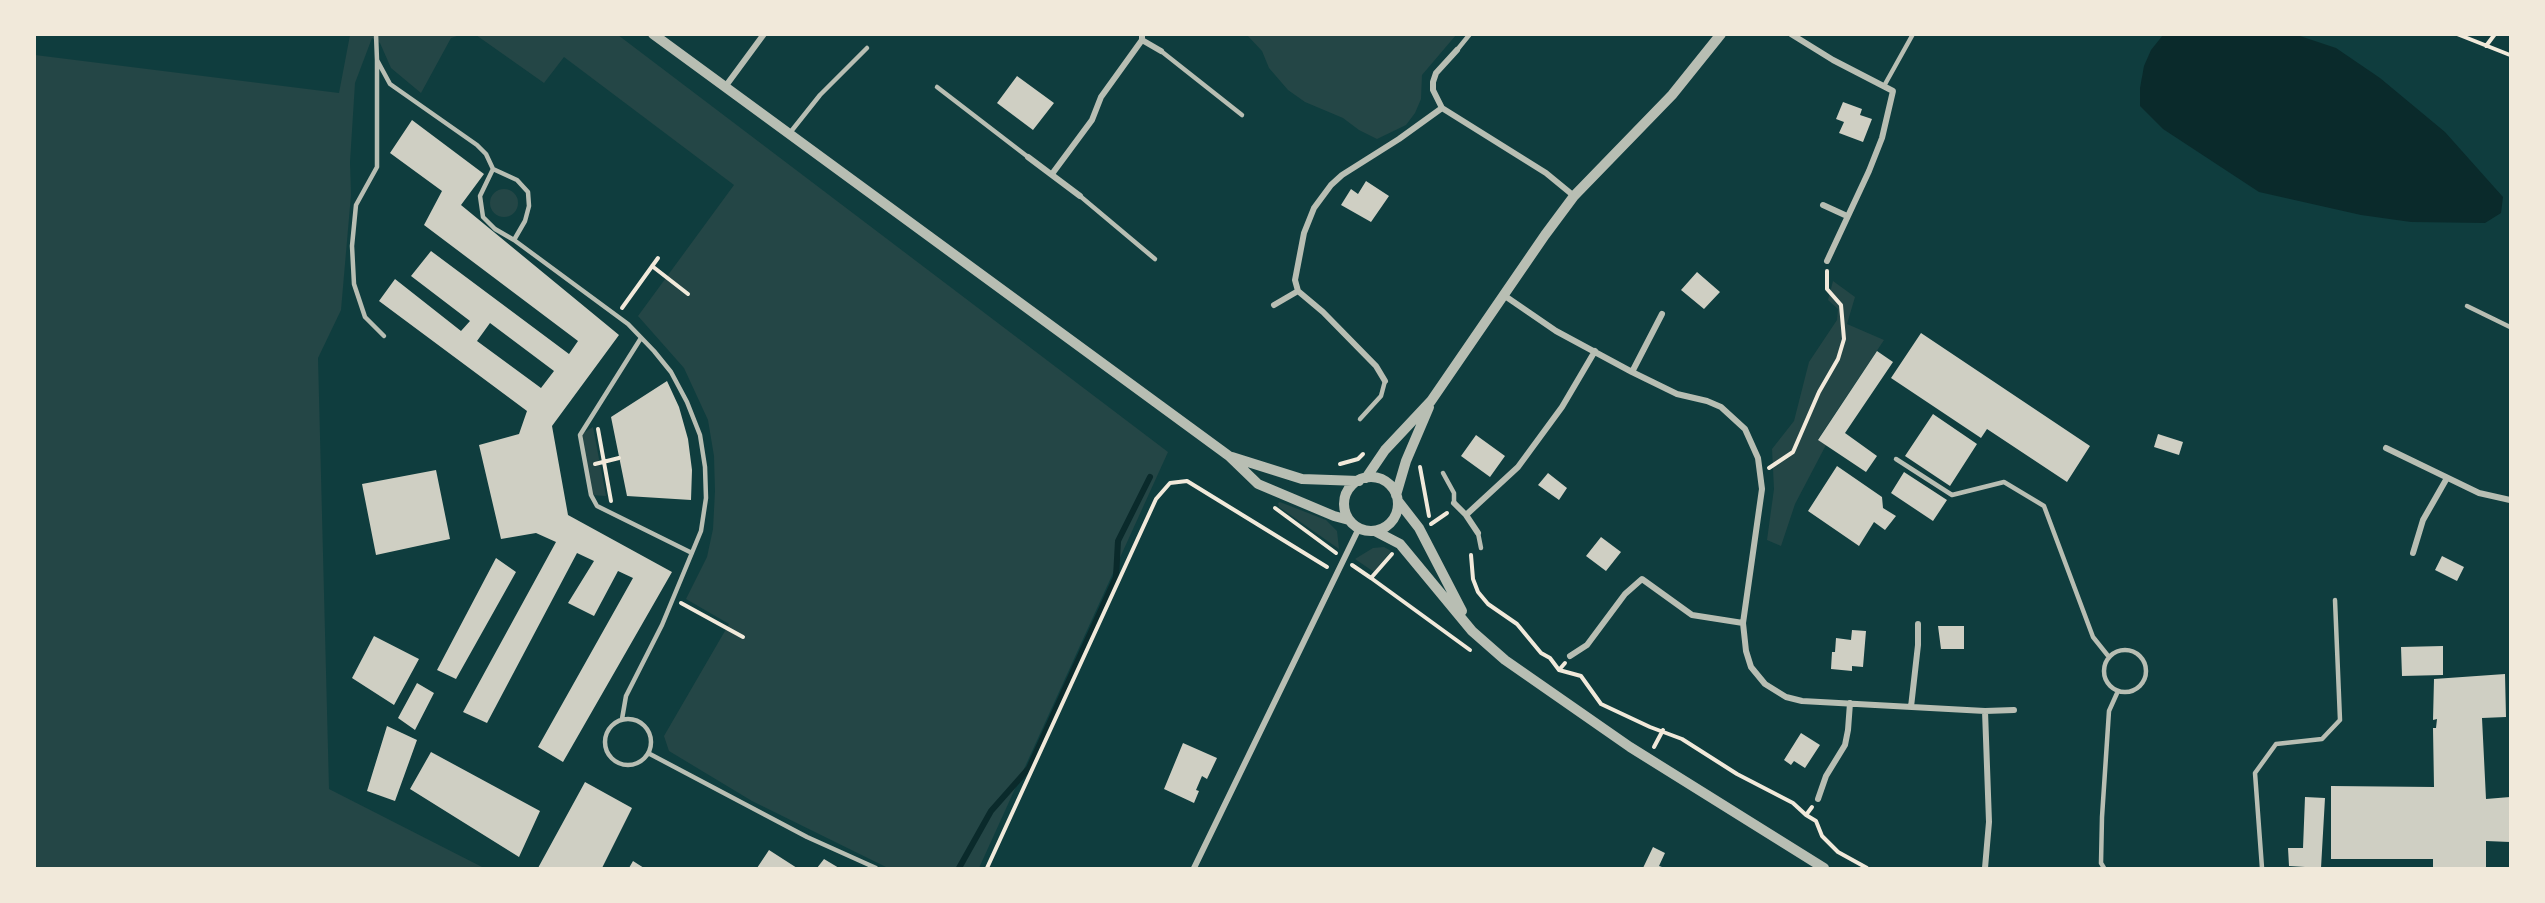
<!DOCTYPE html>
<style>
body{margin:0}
#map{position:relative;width:2545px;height:903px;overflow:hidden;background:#0f3d3e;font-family:Merriweather,serif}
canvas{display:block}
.frame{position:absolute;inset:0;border:36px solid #f1e9da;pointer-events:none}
</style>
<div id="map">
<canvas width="2545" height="903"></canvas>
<div class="frame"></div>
</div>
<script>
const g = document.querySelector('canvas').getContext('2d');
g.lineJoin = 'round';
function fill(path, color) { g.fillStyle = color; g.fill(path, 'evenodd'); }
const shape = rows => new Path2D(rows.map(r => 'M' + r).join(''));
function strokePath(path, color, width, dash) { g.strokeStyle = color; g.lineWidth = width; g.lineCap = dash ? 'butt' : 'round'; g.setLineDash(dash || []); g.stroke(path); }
fill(shape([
 [350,35,460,35,451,38,421,93,391,68,380,43,372,38,355,83,350,162,351,195,341,310,318,358,329,789,484,868,35,868,35,55,339,93],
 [476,35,618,35,1168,452,979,868,888,868,752,801,669,751,664,736,729,624,686,599,707,557,713,529,715,491,714,456,708,420,684,368,638,316,734,185,564,57,544,83],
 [1247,35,1456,35,1422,75,1421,99,1415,113,1406,125,1377,139,1359,130,1343,118,1305,102,1288,90,1269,68,1262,51],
 '490 203a14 14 0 1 1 28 0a14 14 0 1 1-28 0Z',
 [1833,281,1855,297,1847,324,1884,340,1818,439,1826,445,1795,504,1781,546,1767,540,1774,489,1772,449,1794,421,1809,362,1837,320,1838,309,1828,300],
 [593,427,606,496,591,495,580,435],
 [1280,502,1326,520,1337,531,1339,549,1279,507,1278,503],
 [1384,547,1391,551,1374,572,1355,559,1373,548]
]), '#244646');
fill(shape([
 [2163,35,2297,35,2336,48,2380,78,2445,132,2503,197,2501,213,2485,223,2411,222,2361,215,2259,192,2163,129,2140,106,2140,88,2144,66,2151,50]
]), '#0a2a2b');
strokePath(shape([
 [959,868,991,811,1029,768,1116,577,1118,541,1150,477]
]), '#0a2a2b', 6);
fill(shape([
 [1017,76,1054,103,1033,130,997,103],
 [1843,102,1862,109,1860,115,1872,119,1863,142,1839,133,1844,122,1836,119],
 [412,120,484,174,461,205,619,335,552,426,568,515,672,572,563,762,538,747,633,578,618,571,594,616,568,603,594,561,577,553,487,723,463,712,556,542,536,533,501,539,479,445,519,434,527,411,379,301,395,279,461,331,470,321,411,276,431,251,569,354,578,341,424,225,442,191,390,153],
 [490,323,554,371,541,388,477,341],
 [1366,181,1389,196,1371,222,1341,205,1351,189,1358,194],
 [1697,272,1720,292,1704,309,1681,290],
 [1921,333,2090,446,2067,482,1987,429,1981,438,1891,378],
 [1877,351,1893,362,1845,433,1877,456,1866,472,1818,440],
 [667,381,679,407,688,439,692,470,691,500,627,496,611,417],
 [1933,414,1977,444,1950,486,1905,456],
 [2158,434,2183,442,2179,455,2154,447],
 [1476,435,1505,456,1490,477,1461,456],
 [1837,466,1882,497,1883,508,1896,516,1885,530,1874,522,1859,546,1808,511],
 [436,470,450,539,376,555,362,484],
 [1904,472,1947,500,1933,521,1891,493],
 [1548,473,1567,488,1559,500,1538,485],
 [1601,537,1621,552,1606,571,1586,556],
 [2442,556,2464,567,2457,581,2435,570],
 [496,558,516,572,456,679,437,670],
 [1938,626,1964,626,1964,649,1941,649],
 [1852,630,1866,631,1863,667,1852,666,1852,671,1831,669,1832,652,1835,652,1836,638,1851,640],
 [374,636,419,659,394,705,352,678],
 [2443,646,2443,675,2402,676,2401,647],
 [2505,674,2506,717,2482,718,2486,799,2510,797,2510,842,2486,841,2486,868,2433,868,2433,859,2331,859,2331,786,2434,787,2433,728,2436,728,2437,719,2433,720,2434,679],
 [417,683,434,693,415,730,398,718],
 [387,726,417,740,395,801,367,791],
 [1801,733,1820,745,1805,768,1794,761,1791,765,1784,760],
 [1183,743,1217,758,1207,779,1202,776,1196,790,1199,791,1194,803,1164,789],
 [431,752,540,811,519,857,410,789],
 [585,782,632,808,602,868,538,868],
 [2305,797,2325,798,2321,868,2289,866,2288,848,2303,848],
 [1653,847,1665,853,1659,866,1665,868,1643,868],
 [769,850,797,868,757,868],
 [824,859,839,868,817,868],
 [633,861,644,868,629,868]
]), '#cfcfc3');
strokePath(shape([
 [2457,34,2510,55],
 [2486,46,2495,34],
 [652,266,688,294],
 [622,308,658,258],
 [598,429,611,501],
 [595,464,619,458],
 [1340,464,1358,459,1363,454],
 [1420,467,1429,516],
 [1769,468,1793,452,1819,392,1838,359,1844,339,1841,305,1827,289,1827,271],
 [1275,508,1336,553],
 [1431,524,1447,513],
 [1471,555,1473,579,1478,592,1488,604,1517,624,1541,653,1550,658,1559,670],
 [1352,565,1371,578,1392,554],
 [1371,578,1470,650],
 [681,603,743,637],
 [1565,663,1559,670,1581,676,1601,704,1650,727,1682,739,1737,774,1793,803,1806,815],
 [1654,747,1663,730],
 [1812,807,1806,815,1816,821,1822,836,1838,852,1867,868],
 [987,868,1156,499,1170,483,1187,481,1327,567]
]), '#f1e9da', 4);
strokePath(shape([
 [376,34,377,60,390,84,477,145,486,154,493,169,517,180,528,192,529,206,525,221,514,240],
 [1457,50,1470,34],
 [1161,51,1242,115],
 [377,60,377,167,356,205,352,246,354,284,365,317,384,336],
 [1884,86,1913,34],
 [937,87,1028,157],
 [789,134,820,95,867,48],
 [493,169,480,196,483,217,495,229,514,240,628,324,654,351,671,372,687,402,700,435,705,467,706,498,701,531,662,625,626,696,622,719],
 [1080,196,1155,259],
 [2467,306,2510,327],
 [641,338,580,435,591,495,597,506,692,553],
 [1360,419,1381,396,1385,381],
 [1896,459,1952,495,2004,482,2044,506,2093,637,2109,657],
 [1443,473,1454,493,1454,503],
 [1478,533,1481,548],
 '2104 671a21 21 0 1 1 42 0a21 21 0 1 1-42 0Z',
 '605 742a23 23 0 1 1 46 0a23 23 0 1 1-46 0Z',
 [648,753,807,837,876,868],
 [2104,868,2101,863,2102,817,2109,711,2118,691],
 [2262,868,2255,773,2276,744,2322,739,2340,720,2335,600]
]), '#b8beb3', 4.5);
strokePath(shape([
 [1791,34,1833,60,1893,91,1882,138,1869,171,1827,261],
 [1142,40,1161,51],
 [725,87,764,34],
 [1442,108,1433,90,1433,82,1436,73,1457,50],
 [1028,157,1080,196],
 [1052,174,1092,120,1101,97,1142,40,1142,34],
 [1823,205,1847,216],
 [1505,296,1556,331,1632,372,1677,394,1707,401,1721,407,1745,429,1758,458,1762,489,1743,623,1746,651,1751,667,1765,684,1786,697,1802,701,1985,711],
 [1274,305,1298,291],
 [1632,372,1662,314],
 [1385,381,1376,366,1323,312,1298,291,1295,280,1304,233,1314,208,1331,185,1342,175,1399,139,1442,108,1546,173,1574,196],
 [2386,448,2479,493,2510,500],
 [1454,503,1466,515,1478,533],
 [1466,515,1518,467,1562,407,1595,351],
 [2413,553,2423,520,2447,478],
 [1570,656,1587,645,1625,594,1642,579,1692,615,1743,623],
 [1911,707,1918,645,1918,624],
 [1818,799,1826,776,1845,745,1848,730,1850,703],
 [1194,868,1359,528],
 [1985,868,1989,822,1985,711,2014,710]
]), '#b8beb3', 6);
strokePath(shape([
 [653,34,1229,456,1258,484,1334,516,1349,520],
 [1232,457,1302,479,1359,481],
 '1344 504a27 27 0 1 1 54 0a27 27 0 1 1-54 0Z',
 [1366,478,1385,450,1431,401,1545,235,1574,196,1672,95,1721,34],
 [1396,495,1406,461,1429,407],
 [1398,501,1419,528,1462,611],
 [1375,531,1400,544,1472,631,1505,660,1630,747,1824,868]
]), '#b8beb3', 10);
</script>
